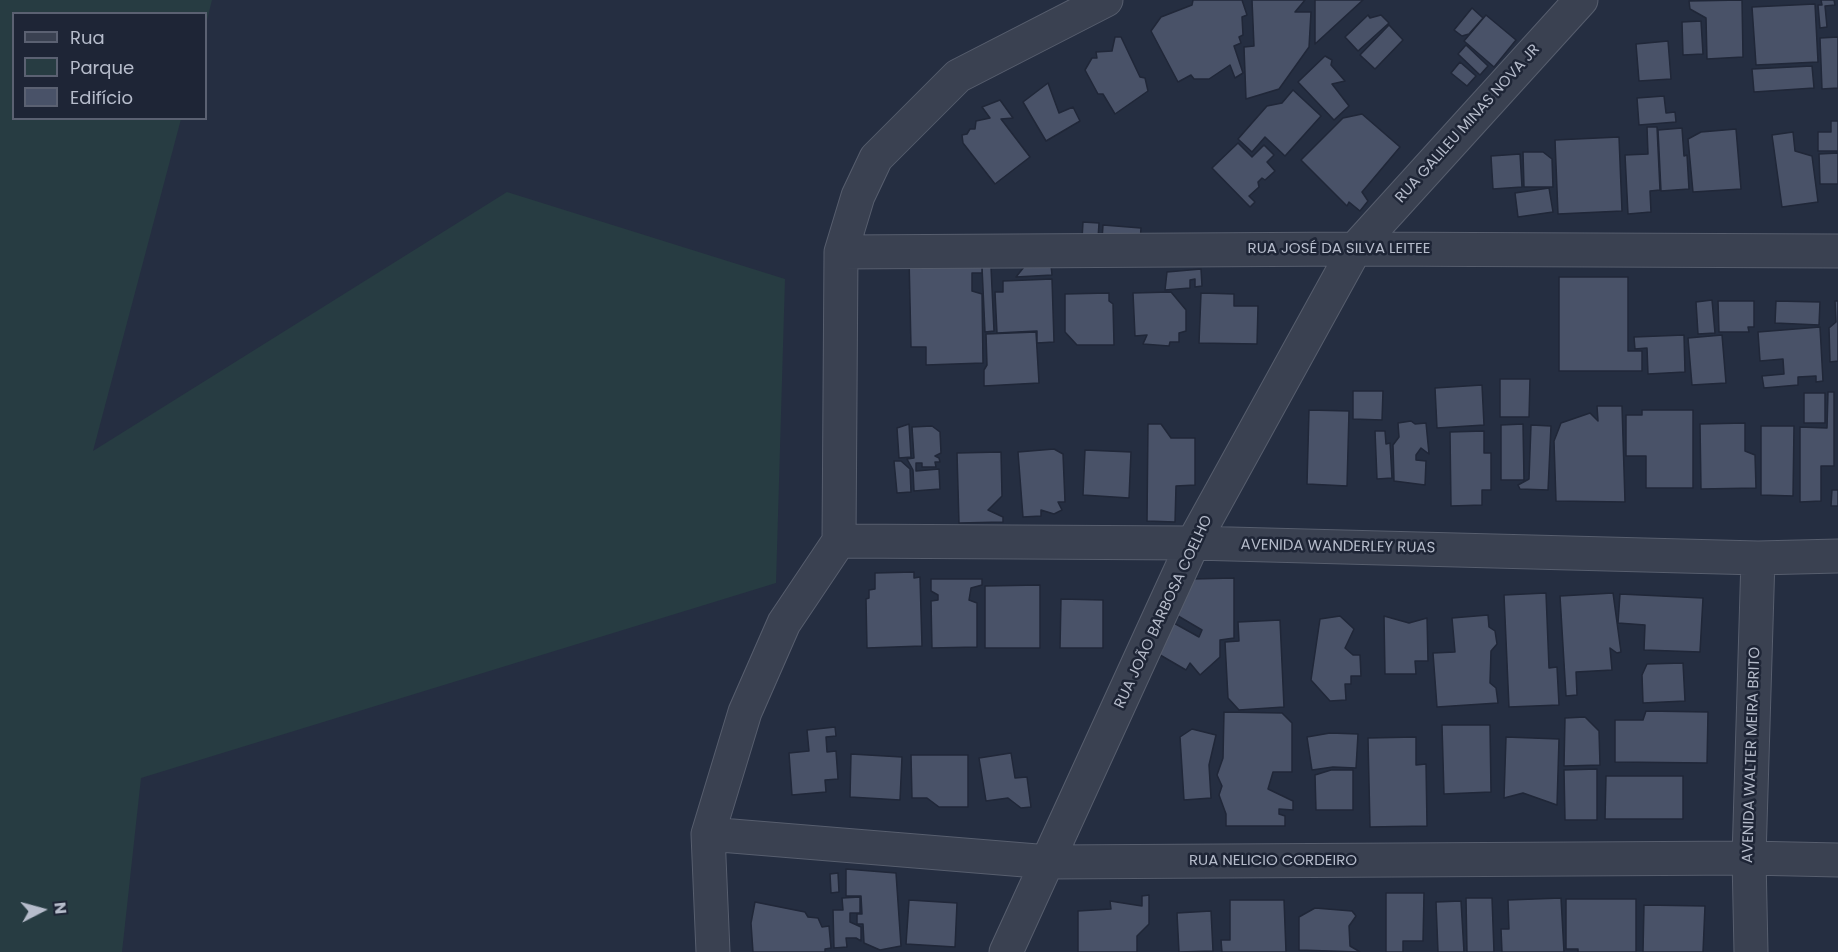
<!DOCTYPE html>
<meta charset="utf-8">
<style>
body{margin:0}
#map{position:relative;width:1838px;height:952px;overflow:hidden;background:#252e41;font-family:Poppins,sans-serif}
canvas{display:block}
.legend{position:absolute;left:12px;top:12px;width:195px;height:108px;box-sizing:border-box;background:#1e2536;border:2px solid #5b6172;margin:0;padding:8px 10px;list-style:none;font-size:18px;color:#b6bccb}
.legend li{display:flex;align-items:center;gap:12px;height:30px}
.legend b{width:30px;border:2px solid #5b6172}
.north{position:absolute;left:12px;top:880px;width:60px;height:60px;-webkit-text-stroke:4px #1e2536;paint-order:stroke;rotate:84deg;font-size:16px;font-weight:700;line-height:24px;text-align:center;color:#b6bccb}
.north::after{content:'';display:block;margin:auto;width:21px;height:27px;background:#b6bccb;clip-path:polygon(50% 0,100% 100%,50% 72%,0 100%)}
</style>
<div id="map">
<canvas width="1838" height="952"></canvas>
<ul class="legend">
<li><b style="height:8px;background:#3a4151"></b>Rua</li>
<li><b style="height:16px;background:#273c42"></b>Parque</li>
<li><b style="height:16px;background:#495268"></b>Edifício</li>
</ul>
<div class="north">N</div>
</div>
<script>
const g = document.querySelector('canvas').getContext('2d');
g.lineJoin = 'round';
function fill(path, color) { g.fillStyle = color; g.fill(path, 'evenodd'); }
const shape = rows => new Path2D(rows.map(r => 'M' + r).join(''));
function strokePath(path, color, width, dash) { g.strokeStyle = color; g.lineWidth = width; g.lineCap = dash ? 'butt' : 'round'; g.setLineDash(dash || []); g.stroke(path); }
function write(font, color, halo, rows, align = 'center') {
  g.font = font + ' Poppins,sans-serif'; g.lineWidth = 5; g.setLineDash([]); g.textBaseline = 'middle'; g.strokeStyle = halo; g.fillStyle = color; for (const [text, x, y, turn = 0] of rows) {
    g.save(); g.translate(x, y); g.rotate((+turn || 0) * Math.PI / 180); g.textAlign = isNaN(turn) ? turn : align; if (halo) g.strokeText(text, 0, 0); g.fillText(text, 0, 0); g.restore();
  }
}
fill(shape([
 [0,0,212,0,206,24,206,14,14,14,14,118,181,119,93,451,507,192,785,279,776,583,141,778,122,952,0,952]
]), '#273c42');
const building = shape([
 [1193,0,1242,0,1247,15,1242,17,1243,35,1239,37,1241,43,1234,46,1243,73,1235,78,1230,65,1209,79,1194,79,1191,75,1178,82,1151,31,1161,17,1192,5,1193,0],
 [1252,0,1305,0,1295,12,1311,12,1309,47,1279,89,1246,99,1244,47,1254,46,1252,0],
 [1315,0,1363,0,1315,44,1315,0],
 [1742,0,1743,57,1707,59,1706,18,1690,9,1689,1,1742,0],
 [1821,0,1834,0,1835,5,1825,6,1827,27,1820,28,1818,5,1822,5,1821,0],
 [1815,4,1818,62,1756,65,1752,7,1815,4],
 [1472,8,1483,18,1469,34,1462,36,1454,30,1472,8],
 [1368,15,1370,18,1381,15,1389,23,1358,51,1345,37,1368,15],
 [1486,15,1516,40,1494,67,1464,41,1486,15],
 [1701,21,1703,54,1683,55,1682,22,1701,21],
 [1389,25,1403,40,1375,69,1360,55,1389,25],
 [1115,37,1121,37,1140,77,1145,78,1148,91,1115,114,1103,94,1098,94,1085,70,1092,58,1097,58,1096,52,1112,51,1115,37],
 [1838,37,1838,88,1822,89,1820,38,1838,37],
 [1668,41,1671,79,1639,81,1636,44,1668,41],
 [1466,45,1488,66,1480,75,1458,54,1466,45],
 [1325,56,1332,60,1331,65,1345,81,1332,84,1349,106,1334,120,1298,82,1325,56],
 [1460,62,1476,76,1467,86,1451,73,1460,62],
 [1812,66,1814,88,1754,92,1752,69,1812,66],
 [1048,83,1059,113,1073,107,1080,121,1046,141,1023,102,1048,83],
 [1293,90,1321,116,1285,156,1265,137,1252,152,1238,139,1267,106,1282,103,1293,90],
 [1664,96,1666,113,1675,112,1676,122,1639,125,1637,98,1664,96],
 [1000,100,1013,118,1001,119,1030,157,995,184,963,143,962,135,967,134,970,129,975,129,976,121,990,118,982,107,1000,100],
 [1362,114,1400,147,1362,192,1368,201,1360,211,1349,202,1347,206,1301,160,1343,118,1362,114],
 [1831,121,1838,121,1838,151,1818,151,1818,132,1831,132,1831,121],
 [1647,127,1657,127,1660,190,1650,191,1651,212,1628,214,1625,155,1648,154,1647,127],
 [1682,128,1684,156,1687,155,1689,189,1661,191,1658,130,1682,128],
 [1736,129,1741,189,1693,192,1688,139,1701,132,1736,129],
 [1793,132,1795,151,1812,156,1818,202,1782,207,1772,135,1793,132],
 [1619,137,1622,211,1558,214,1555,140,1619,137],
 [1238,143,1252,157,1264,145,1274,155,1267,162,1275,171,1265,180,1262,178,1258,182,1259,187,1249,196,1255,202,1250,207,1212,168,1238,143],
 [1523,152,1543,152,1552,159,1553,187,1524,187,1523,152],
 [1838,153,1838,184,1820,184,1819,154,1838,153],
 [1520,154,1522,187,1493,189,1491,156,1520,154],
 [1549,188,1553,212,1518,217,1515,193,1549,188],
 [1083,222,1099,223,1098,239,1082,239,1083,222],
 [1103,225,1141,228,1140,243,1102,240,1103,225],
 [909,257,982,263,982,273,972,273,972,291,982,294,983,363,926,365,926,347,911,347,909,257],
 [1028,262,1051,265,1052,275,1016,277,1028,262],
 [982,267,991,267,994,331,985,332,982,267],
 [1201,269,1202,286,1195,287,1195,279,1190,280,1190,288,1165,290,1167,272,1201,269],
 [1559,277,1628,277,1628,351,1642,351,1642,371,1559,371,1559,277],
 [1052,279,1054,342,1037,343,1037,331,997,333,995,292,1003,292,1003,281,1052,279],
 [1171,292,1186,310,1186,331,1179,333,1179,342,1170,342,1169,346,1143,344,1147,335,1135,336,1133,293,1171,292],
 [1109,293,1109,301,1113,304,1114,345,1077,345,1065,332,1065,294,1109,293],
 [1201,293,1234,294,1234,306,1258,306,1257,344,1199,343,1201,293],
 [1712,300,1715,333,1698,334,1696,302,1712,300],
 [1718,301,1754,301,1754,327,1748,327,1749,332,1719,332,1718,301],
 [1776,301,1820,302,1819,325,1775,323,1776,301],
 [1835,301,1838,301,1838,361,1830,362,1829,328,1836,322,1835,301],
 [1820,327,1823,381,1816,382,1816,376,1798,377,1798,385,1764,388,1762,376,1784,374,1783,359,1760,361,1758,332,1820,327],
 [1036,332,1039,383,984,386,984,370,987,365,986,334,1036,332],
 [1684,335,1685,372,1648,374,1647,348,1635,349,1634,337,1684,335],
 [1722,335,1726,383,1692,385,1688,338,1722,335],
 [1500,379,1530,379,1529,417,1500,417,1500,379],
 [1482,385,1484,425,1437,428,1435,388,1482,385],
 [1353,391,1383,391,1382,420,1353,419,1353,391],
 [1828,392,1834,392,1834,466,1821,466,1821,501,1800,502,1800,427,1827,428,1828,392],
 [1804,393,1825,393,1825,423,1804,423,1804,393],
 [1597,406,1622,406,1625,502,1556,501,1554,441,1561,423,1590,413,1598,421,1597,406],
 [1309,410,1349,411,1347,486,1307,484,1309,410],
 [1642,410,1693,410,1693,488,1646,488,1646,456,1626,456,1626,415,1642,415,1642,410],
 [1411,421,1415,424,1426,423,1429,454,1421,448,1416,455,1416,460,1426,461,1425,485,1394,481,1393,445,1399,437,1398,423,1411,421],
 [1745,423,1745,451,1755,455,1756,488,1701,489,1700,424,1745,423],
 [909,424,911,457,899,458,897,428,909,424],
 [1148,424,1161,424,1171,438,1195,438,1195,485,1176,486,1175,522,1147,521,1148,424],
 [1523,424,1524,480,1501,480,1501,425,1523,424],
 [1531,425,1551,426,1548,490,1520,489,1518,485,1529,479,1531,425],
 [932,426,940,432,941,453,935,456,939,458,940,462,935,462,936,467,922,467,922,463,916,463,916,471,939,469,940,489,914,491,913,470,907,459,914,458,912,427,932,426],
 [1761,426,1794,426,1793,496,1761,495,1761,426],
 [1375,431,1385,431,1386,444,1390,443,1392,478,1377,479,1375,431],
 [1484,431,1484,453,1491,453,1491,490,1482,490,1482,505,1451,506,1450,432,1484,431],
 [1054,449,1063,454,1065,502,1058,502,1062,510,1054,514,1041,510,1041,516,1023,517,1018,452,1054,449],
 [1085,450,1131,452,1129,498,1083,495,1085,450],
 [1001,452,1002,496,988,510,1003,517,1003,522,959,523,957,453,1001,452],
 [894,461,901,461,910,469,911,492,897,493,894,461],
 [1832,490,1838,490,1838,506,1831,506,1832,490],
 [914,572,914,578,920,577,922,646,867,648,866,599,869,598,869,590,875,589,875,573,914,572],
 [1234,578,1234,638,1220,640,1220,657,1200,675,1190,663,1186,670,1155,652,1172,622,1199,637,1202,630,1173,613,1192,579,1234,578],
 [931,579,982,579,982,585,971,588,969,600,977,603,977,647,932,648,931,601,938,600,938,595,931,591,931,579],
 [1040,585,1040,648,985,648,985,586,1040,585],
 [1546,593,1549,668,1557,667,1559,705,1509,707,1504,595,1546,593],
 [1613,593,1621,652,1617,653,1610,648,1612,670,1576,672,1577,695,1566,696,1560,596,1613,593],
 [1620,594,1703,598,1700,652,1644,650,1645,625,1618,623,1620,594],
 [1061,599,1103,600,1103,648,1060,648,1061,599],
 [1488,615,1489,627,1495,631,1497,644,1491,651,1490,683,1496,688,1498,703,1437,707,1433,653,1455,652,1452,618,1488,615],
 [1340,616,1354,629,1345,648,1353,655,1360,655,1361,676,1351,676,1351,684,1345,684,1346,700,1330,701,1311,680,1320,619,1340,616],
 [1384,616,1409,623,1427,618,1428,661,1415,661,1416,674,1385,674,1384,616],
 [1280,620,1284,707,1239,710,1228,698,1225,642,1239,641,1238,622,1280,620],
 [1683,663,1685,701,1643,703,1642,675,1647,664,1683,663],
 [1646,711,1708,712,1707,763,1615,762,1615,720,1643,720,1646,711],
 [1224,712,1282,713,1292,723,1292,772,1273,772,1268,789,1293,801,1293,810,1279,809,1279,814,1285,816,1285,826,1226,826,1226,814,1219,795,1222,786,1217,775,1223,758,1224,712],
 [1585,717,1599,731,1600,765,1564,766,1565,718,1585,717],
 [1442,725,1490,725,1491,792,1444,794,1442,725],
 [835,727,836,736,826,737,827,752,836,751,838,779,825,780,826,792,792,795,789,753,809,751,807,730,835,727],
 [1192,729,1216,735,1209,765,1211,798,1184,800,1180,737,1192,729],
 [1330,733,1358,734,1356,768,1333,767,1312,770,1307,737,1330,733],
 [1416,737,1416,765,1426,764,1427,826,1370,827,1368,738,1416,737],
 [1506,737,1559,739,1557,805,1523,793,1504,798,1506,737],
 [1011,753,1015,778,1027,777,1031,807,1021,808,1008,798,986,801,979,758,1011,753],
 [851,754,902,757,900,800,850,797,851,754],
 [911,755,968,755,968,807,939,807,927,798,912,798,911,755],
 [1597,769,1597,820,1565,820,1564,770,1597,769],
 [1331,770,1353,770,1353,810,1316,810,1315,775,1331,770],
 [1606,776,1683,776,1683,819,1605,819,1606,776],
 [846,869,896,873,901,946,880,950,864,943,863,924,857,924,857,914,862,914,861,896,846,896,846,869],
 [838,873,839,892,831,893,830,874,838,873],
 [1386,893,1424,893,1423,941,1403,941,1403,952,1386,952,1386,893],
 [1149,895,1149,924,1137,936,1137,952,1078,952,1078,911,1111,909,1110,901,1142,906,1142,896,1149,895],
 [860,897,860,913,850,913,850,922,861,927,861,941,856,938,846,938,847,947,834,948,833,910,843,910,842,898,860,897],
 [1466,898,1492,898,1494,952,1467,952,1466,898],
 [1561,898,1564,952,1502,952,1501,929,1509,929,1508,900,1561,898],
 [1566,899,1636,899,1636,952,1578,952,1578,949,1566,949,1566,899],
 [909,900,957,903,955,947,906,944,909,900],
 [1230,900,1284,900,1286,952,1222,952,1221,940,1230,940,1230,900],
 [1461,901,1464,952,1438,952,1436,902,1461,901],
 [755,902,805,912,808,917,818,918,822,927,829,926,831,948,825,949,825,952,753,952,751,923,755,902],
 [1644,905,1705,906,1703,952,1643,952,1644,905],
 [1315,908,1352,911,1356,916,1349,926,1350,946,1360,952,1299,950,1299,917,1315,908],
 [1211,911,1213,951,1179,952,1177,913,1211,911]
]);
fill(building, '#495268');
strokePath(building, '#202738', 1.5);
const minor = shape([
 [841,252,1355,249,1838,251],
 [839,541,1193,543,1758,558,1838,556],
 [708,834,1049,862,1749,858,1838,860],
 [713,952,708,834,745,712,784,623,839,541,841,252,858,196,876,158,958,76,1106,0],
 [1006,952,1193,543,1355,249,1581,0],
 [1751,952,1749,858,1758,558]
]);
strokePath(minor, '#575e6e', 35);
strokePath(minor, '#3a4151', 33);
write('15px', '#b6bccb', '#1e2536', [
 ["RUA GALILEU MINAS NOVA JR",1468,124,-48],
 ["RUA JOSÉ DA SILVA LEITEE",1339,249],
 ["AVENIDA WANDERLEY RUAS",1338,547,1],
 ["RUA JOÃO BARBOSA COELHO",1164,612,-65],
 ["AVENIDA WALTER MEIRA BRITO",1752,755,-88],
 ["RUA NELICIO CORDEIRO",1273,861]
]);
</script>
